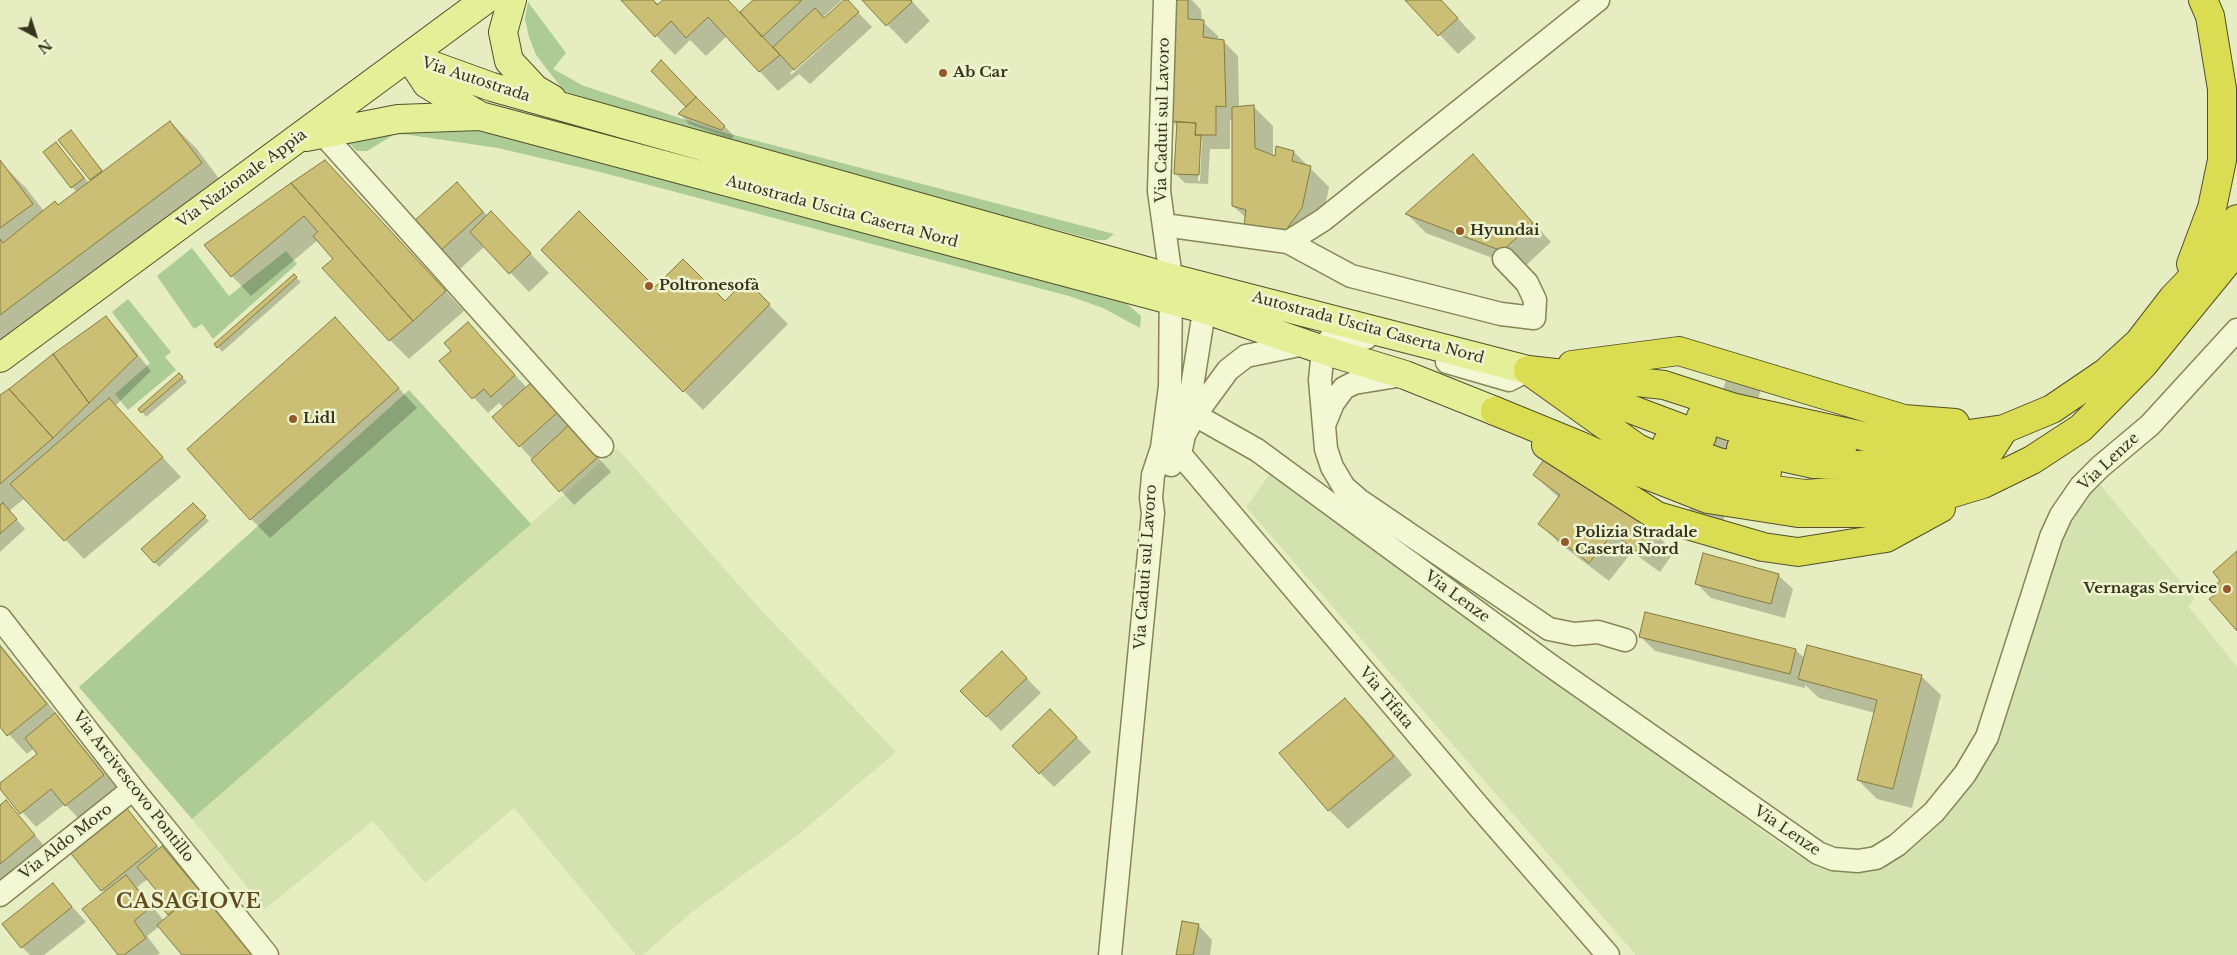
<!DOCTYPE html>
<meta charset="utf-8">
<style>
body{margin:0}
#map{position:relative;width:2237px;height:955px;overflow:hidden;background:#e6edc0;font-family:"Libre Baskerville",serif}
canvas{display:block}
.north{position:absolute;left:10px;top:10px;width:50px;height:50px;-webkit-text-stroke:4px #eff5d0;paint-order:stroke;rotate:140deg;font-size:14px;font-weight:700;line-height:20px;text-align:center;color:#35341d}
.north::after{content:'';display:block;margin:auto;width:18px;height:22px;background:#35341d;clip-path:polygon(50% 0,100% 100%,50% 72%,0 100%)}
</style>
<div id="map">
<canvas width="2237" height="955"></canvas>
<div class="north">N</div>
</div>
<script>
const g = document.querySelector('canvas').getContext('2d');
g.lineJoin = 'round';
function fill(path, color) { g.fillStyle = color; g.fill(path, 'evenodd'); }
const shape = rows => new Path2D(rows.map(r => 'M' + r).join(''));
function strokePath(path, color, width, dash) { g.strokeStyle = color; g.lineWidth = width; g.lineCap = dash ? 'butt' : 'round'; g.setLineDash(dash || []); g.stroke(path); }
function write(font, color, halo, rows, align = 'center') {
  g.font = font + ' "Libre Baskerville",serif'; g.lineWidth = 5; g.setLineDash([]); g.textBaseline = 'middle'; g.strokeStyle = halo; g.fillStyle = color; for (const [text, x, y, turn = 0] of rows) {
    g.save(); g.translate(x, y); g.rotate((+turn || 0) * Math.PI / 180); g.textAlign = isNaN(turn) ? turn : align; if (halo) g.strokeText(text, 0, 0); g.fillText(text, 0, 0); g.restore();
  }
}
fill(shape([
 [617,448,761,610,896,752,799,834,692,912,643,955,636,955,514,808,425,883,373,821,265,909,192,819],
 [1270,474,1789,850,1820,868,1849,871,1956,800,2070,520,2086,494,2098,482,2195,599,2188,606,2237,667,2237,955,1636,955,1246,507]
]), '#d3e2ae');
fill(shape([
 [528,2,566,53,553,69,584,86,719,131,1114,234,1106,240,1095,240,714,138,564,91,536,55,529,37,525,19],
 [482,129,1116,294,1141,316,1140,328,1103,308,1069,296,600,172,498,148,410,135,395,134,367,151,357,151,348,142,375,132],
 [192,248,229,296,286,251,297,264,213,339,202,324,194,329,157,276],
 [128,299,171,352,165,357,176,370,128,410,115,394,150,363,112,312],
 [409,390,531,524,192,819,79,687]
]), '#accb95');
fill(shape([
 [622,0,654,0,659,5,665,0,727,0,740,14,755,0,842,0,823,17,825,19,846,0,872,27,810,84,799,74,778,91,727,36,706,56,690,40,675,55],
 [837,29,839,31,791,75,790,73],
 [864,0,911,0,930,21,906,44],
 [1175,0,1192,0,1201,10,1202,21,1218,36,1218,41,1224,42,1238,56,1239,108,1253,106,1273,126,1273,156,1276,157,1277,147,1294,152,1329,187,1321,228,1305,249,1246,218,1233,206,1233,120,1230,120,1230,149,1210,149,1208,184,1185,183,1175,173,1178,127,1172,121],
 [1200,138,1202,140,1200,181,1198,181],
 [1407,0,1441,0,1476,38,1458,54],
 [661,62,734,136,731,139,689,124,680,114,687,107],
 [170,122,197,149,228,191,0,363,0,162,26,188,44,211,58,206,77,192,72,187,56,143,89,183,92,181,60,140,70,132,104,172],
 [1473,156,1551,242,1522,269,1426,233,1407,214],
 [344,181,464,311,409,359,390,340,334,259,318,240,251,296,232,276],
 [457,184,488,216,510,232,549,273,529,292,485,246,460,269,441,250],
 [543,250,655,289,725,303,746,282,788,324,703,410],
 [294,276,301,282,222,352,216,344],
 [106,318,120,332,151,371,115,406,181,477,84,559,25,498,9,511,25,529,0,552,0,397],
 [335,319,417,408,270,538,251,519],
 [482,338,527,388,533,383,611,472,574,505,520,446,504,408,499,403,488,413,441,362],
 [1731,362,1765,375,1717,543,1683,531],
 [179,374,187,382,146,417,140,409],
 [1549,455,1655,533,1674,552,1660,572,1632,552,1609,581,1559,543,1540,524,1559,498,1534,475],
 [193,504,209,521,159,567,143,549],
 [1778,575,1793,589,1785,618,1711,598,1696,583],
 [1646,613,1796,650,1805,659,1921,676,1941,695,1912,808,1877,799,1858,780,1875,713,1819,698,1805,685,1805,688,1655,651,1640,636],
 [0,644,118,790,80,820,65,804,36,827,0,787,39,754,34,748,27,754,2,727,0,728],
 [1016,667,1041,693,1001,731,962,691],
 [1345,699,1364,718,1412,775,1348,829,1329,810,1281,753],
 [1065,725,1091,752,1054,787,1040,773],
 [6,802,48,850,0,890,0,807],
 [125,808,160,849,162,847,177,862,254,955,183,955,160,926,147,936,160,953,157,955,119,955,105,893,102,890],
 [148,879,162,895,157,899,170,916,164,921,137,887],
 [53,885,86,922,44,955,30,955,22,947],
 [1198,925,1212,940,1210,955,1177,955]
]), '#0003');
const building = shape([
 [621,0,653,0,657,5,663,0,728,0,780,55,759,72,708,17,686,38,671,21,655,37,621,0],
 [753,0,802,0,762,37,740,12,753,0],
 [844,0,848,0,859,12,794,70,773,47,815,8,824,18,844,0],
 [862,0,911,0,912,2,886,26,862,0],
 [1173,0,1188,0,1188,19,1204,20,1203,37,1224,40,1226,107,1216,106,1216,135,1195,135,1196,123,1171,121,1173,0],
 [1405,0,1441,0,1458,18,1438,36,1405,0],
 [661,60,696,97,686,107,651,71,661,60],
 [696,97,725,126,721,130,678,114,696,97],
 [1254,105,1255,148,1275,156,1276,146,1294,151,1292,161,1311,166,1302,208,1286,230,1244,225,1246,210,1232,206,1232,107,1254,105],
 [170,121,202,163,0,315,0,239,3,243,55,201,58,205,170,121],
 [1177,122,1196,123,1195,135,1201,135,1199,175,1174,174,1177,122],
 [71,130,102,171,90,180,58,140,71,130],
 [56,142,84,178,71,188,43,152,56,142],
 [1473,154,1533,223,1502,251,1405,214,1473,154],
 [0,160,33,204,0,228,0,160],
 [325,160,446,291,413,321,291,183,325,160],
 [457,182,483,212,440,251,413,222,457,182],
 [291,183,413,321,389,341,322,268,333,259,313,236,318,232,304,216,231,277,204,245,291,183],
 [491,211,531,253,509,274,470,232,491,211],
 [579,211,655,287,683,259,725,301,746,280,770,304,683,392,541,250,579,211],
 [294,274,297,277,217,348,214,344,294,274],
 [106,316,137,356,89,403,53,354,106,316],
 [335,317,399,388,250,520,187,449,335,317],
 [468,322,515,375,491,397,484,389,472,399,439,361,451,351,444,343,468,322],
 [53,354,89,403,53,438,9,389,53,354],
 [179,373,183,377,141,413,138,409,179,373],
 [533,381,559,411,519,447,492,417,533,381],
 [9,389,53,438,0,484,0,395,9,389],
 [109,398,163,457,64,541,10,484,109,398],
 [569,425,598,457,559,492,531,460,569,425],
 [1548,454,1656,532,1640,554,1613,533,1589,563,1538,524,1560,495,1533,475,1548,454],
 [3,503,17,519,0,534,0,505,3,503],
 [193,503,206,516,154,563,141,549,193,503],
 [2237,551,2237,631,2209,599,2219,592,2214,586,2220,581,2213,572,2237,551],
 [1703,553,1779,574,1771,604,1695,584,1703,553],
 [1645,612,1796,649,1790,674,1639,637,1645,612],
 [1807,645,1922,675,1893,789,1857,780,1877,700,1798,679,1807,645],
 [0,646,47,704,7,736,0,727,0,646],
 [1002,651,1027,678,986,717,960,691,1002,651],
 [1345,698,1394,756,1328,811,1279,753,1345,698],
 [1050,709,1077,737,1039,774,1012,746,1050,709],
 [55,713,104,775,65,806,51,789,20,814,0,789,0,783,37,754,25,738,55,713],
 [6,800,35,835,0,864,0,805,6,800],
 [125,806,157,846,101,891,69,851,125,806],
 [162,846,199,890,168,915,155,899,160,895,137,867,162,846],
 [126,875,151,907,134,921,146,938,124,955,118,955,82,909,126,875],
 [53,883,72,907,21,948,2,924,53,883],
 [199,890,252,955,182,955,157,925,199,890],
 [1182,921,1199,924,1193,955,1176,955,1182,921]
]);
fill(building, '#cbbf76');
strokePath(building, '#847a3f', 1);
const minor = shape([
 [315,125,602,446],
 [1164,225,1288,242,1323,220,1598,0],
 [1288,242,1351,276,1501,314,1534,318,1535,300,1527,283,1504,259],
 [1366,338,1345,332,1332,336,1323,350,1320,380,1326,449,1332,467,1344,487,1359,500,1549,629,1574,634,1598,632,1625,640],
 [1447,362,1509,380,1528,370],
 [1195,415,1257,450,1547,663,1818,853,1833,859,1858,861,1876,858,1897,845,1934,812,1965,774,1987,737,2051,537,2061,515,2081,486,2100,467,2150,425,2237,330],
 [1186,424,1207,293],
 [1324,425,1333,403,1344,388,1354,383,1403,375],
 [1162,448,1180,454,1480,808,1608,955],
 [1171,465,1180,454,1184,435,1195,415,1228,370,1246,356,1304,344],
 [0,618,133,789,267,955],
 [0,895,133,789],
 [1110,955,1153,513,1151,498,1153,475,1162,448,1170,386,1171,278,1159,191,1165,0]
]);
const major = shape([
 [512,0,503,32,509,61,535,89,552,99],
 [409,57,492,87,1171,278,1528,370],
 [410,58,427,84,480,116,1204,309,1323,350,1405,375,1495,411],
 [306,137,398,119,480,116],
 [0,358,485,0]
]);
const highway = shape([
 [2191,264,2212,208,2222,160,2222,89,2210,16,2203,0],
 [1572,365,1679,351,1904,419,1955,423],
 [1528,370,1664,385,1735,408,1890,442,1948,437,2004,429,2052,409,2105,373,2139,342,2173,298,2193,277,2237,219],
 [1529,371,1637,448,1713,482,1805,494,1904,487,1934,481,1963,472,1984,460,2004,429],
 [1564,384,1702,436],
 [1495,411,1583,447,1621,465,1708,499,1798,513,1886,513,1983,484,2032,460,2081,428,2143,365,2237,250],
 [1701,417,1729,426,1786,439,1842,448],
 [1667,443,1718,462,1767,472],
 [1546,445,1657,516,1763,547,1798,552,1886,538,1941,508],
 [1741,448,1814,464,1858,465,1928,460,1954,454,1976,446]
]);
strokePath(minor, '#868558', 25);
strokePath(major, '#53502d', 30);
strokePath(highway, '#53502d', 30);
strokePath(minor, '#f2f8d3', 22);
strokePath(major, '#e4f098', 28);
strokePath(highway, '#dadc51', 28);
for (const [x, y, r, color] of [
 [943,73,5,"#94582a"],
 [1460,231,5,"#94582a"],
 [649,286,5,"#94582a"],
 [293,419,5,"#94582a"],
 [1565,542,5,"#94582a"],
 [2227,589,5,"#94582a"]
]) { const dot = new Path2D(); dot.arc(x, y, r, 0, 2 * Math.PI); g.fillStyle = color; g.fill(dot); strokePath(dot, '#eff5d0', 2); }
write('bold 15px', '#35341d', '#eff5d0', [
 ["Ab Car",953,73],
 ["Hyundai",1470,231],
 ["Poltronesofà",659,286],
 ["Lidl",303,419],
 ["Polizia Stradale",1575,533],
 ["Caserta Nord",1575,550],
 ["Vernagas Service",2217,589,"right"]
], 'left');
write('15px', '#35341d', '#eff5d0', [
 ["Via Autostrada",476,80,18],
 ["Via Caduti sul Lavoro",1163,120,-89],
 ["Via Nazionale Appia",242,179,-36],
 ["Autostrada Uscita Caserta Nord",842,212,15],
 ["Autostrada Uscita Caserta Nord",1368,328,15],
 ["Via Lenze",2109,462,-43],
 ["Via Caduti sul Lavoro",1146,567,-86],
 ["Via Lenze",1457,597,36],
 ["Via Tifata",1386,698,50],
 ["Via Arcivescovo Pontillo",133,787,52],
 ["Via Lenze",1787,831,34],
 ["Via Aldo Moro",66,842,-38]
]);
g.letterSpacing = '1px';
write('bold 20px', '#614a1d', '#eff5d0', [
 ["CASAGIOVE",189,902]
]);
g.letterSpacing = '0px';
</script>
